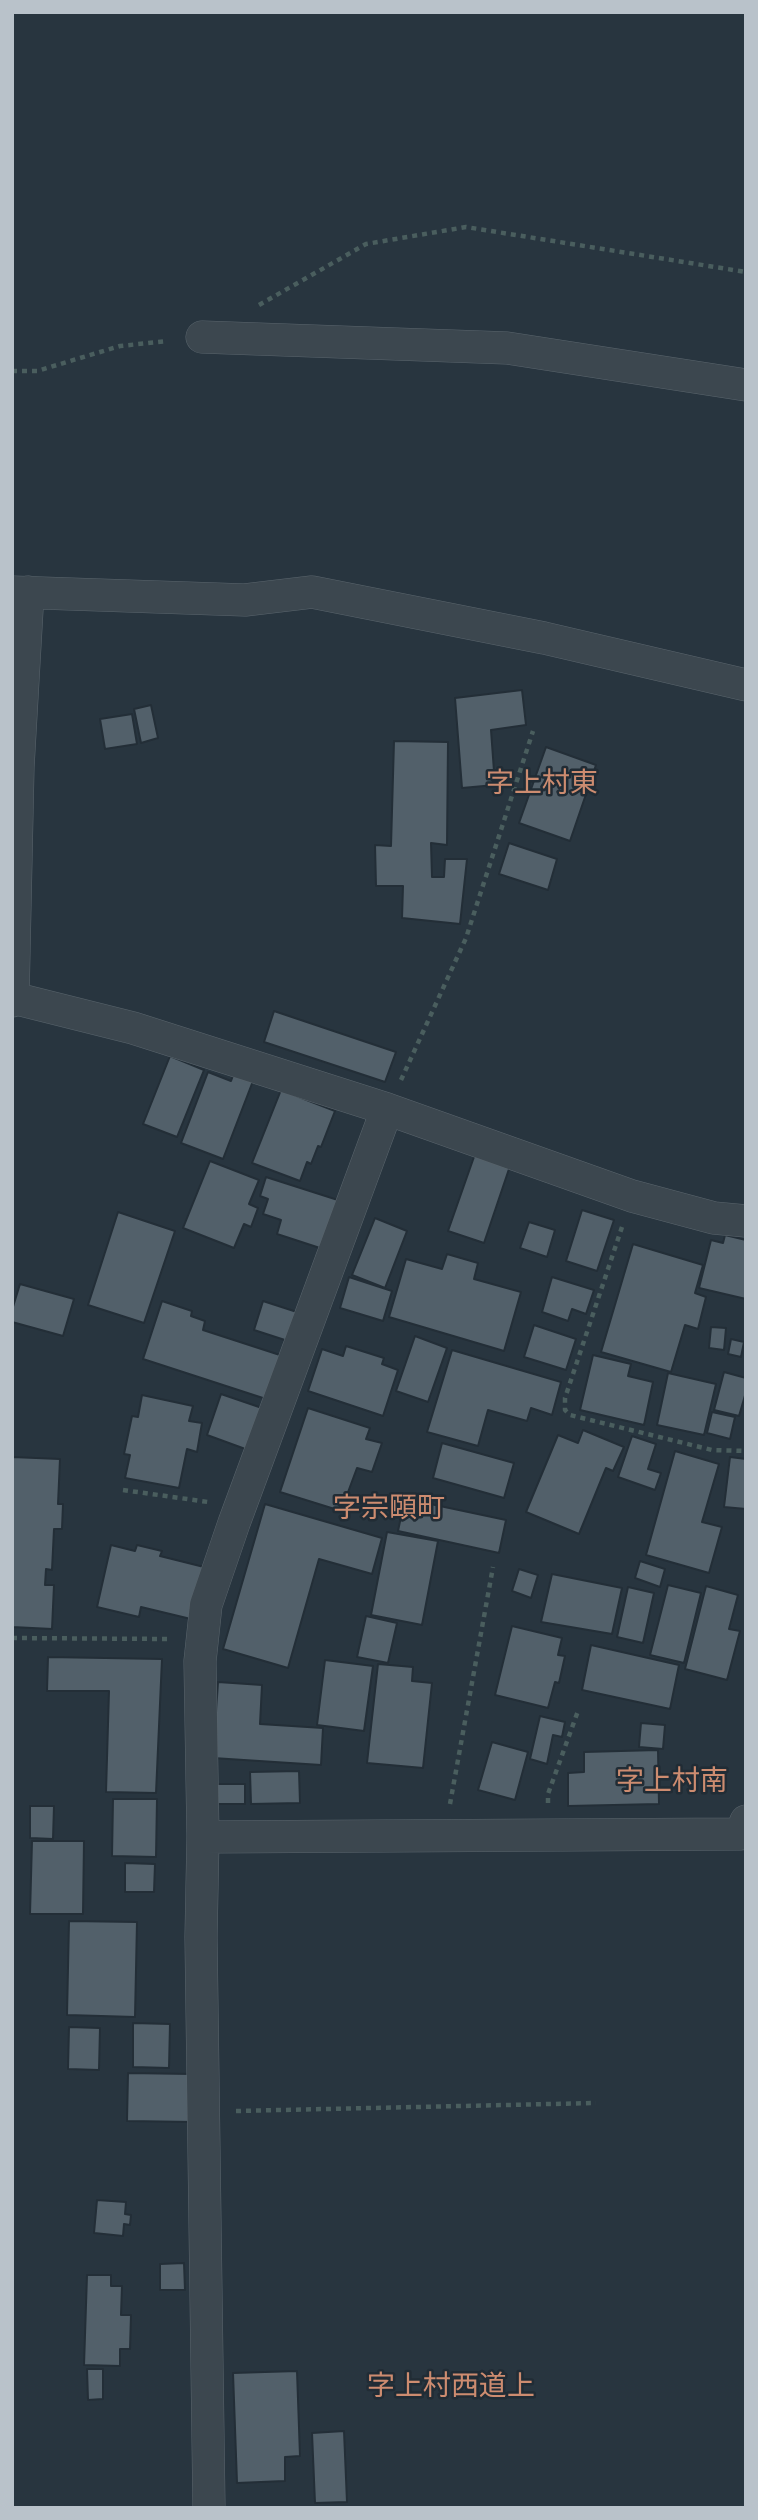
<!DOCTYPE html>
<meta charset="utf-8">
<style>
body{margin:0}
#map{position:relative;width:758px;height:2520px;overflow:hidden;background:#28353f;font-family:"Fira Sans Condensed",sans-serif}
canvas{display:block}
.frame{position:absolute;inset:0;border:14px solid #b9c2ca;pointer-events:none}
</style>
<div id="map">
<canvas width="758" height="2520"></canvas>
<div class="frame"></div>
</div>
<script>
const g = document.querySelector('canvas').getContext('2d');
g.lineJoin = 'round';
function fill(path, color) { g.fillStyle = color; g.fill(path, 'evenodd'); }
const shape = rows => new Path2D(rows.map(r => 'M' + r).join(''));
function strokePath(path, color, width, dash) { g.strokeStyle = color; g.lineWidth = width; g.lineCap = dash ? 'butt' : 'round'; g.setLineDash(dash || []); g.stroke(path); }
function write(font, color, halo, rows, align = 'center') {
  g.font = font + ' "Fira Sans Condensed","Noto Sans JP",sans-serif'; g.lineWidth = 5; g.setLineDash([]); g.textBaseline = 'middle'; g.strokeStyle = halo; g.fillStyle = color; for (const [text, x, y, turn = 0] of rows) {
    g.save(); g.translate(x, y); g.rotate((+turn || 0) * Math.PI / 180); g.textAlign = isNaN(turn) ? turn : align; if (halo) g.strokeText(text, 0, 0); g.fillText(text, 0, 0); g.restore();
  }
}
const building = shape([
 [522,690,526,725,491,730,495,785,462,788,455,698,522,690],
 [151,705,158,738,141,743,134,709,151,705],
 [132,714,137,744,105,749,100,719,132,714],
 [394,741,448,742,447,845,431,843,432,877,444,877,445,859,467,859,460,924,402,918,403,886,376,886,375,845,391,846,394,741],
 [546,747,596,765,570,841,519,823,546,747],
 [509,843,557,859,548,890,499,874,509,843],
 [274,1011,396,1052,385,1082,264,1042,274,1011],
 [170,1056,204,1070,177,1137,143,1124,170,1056],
 [208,1072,231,1081,234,1073,253,1081,223,1159,181,1143,208,1072],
 [281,1090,335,1111,321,1147,318,1146,311,1164,307,1162,300,1181,252,1163,281,1090],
 [475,1154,510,1166,484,1243,448,1231,475,1154],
 [210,1161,259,1180,249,1204,258,1208,251,1227,244,1224,234,1248,183,1228,210,1161],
 [266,1177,341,1201,326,1250,277,1234,281,1220,263,1214,268,1199,260,1196,266,1177],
 [582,1210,614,1220,597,1271,566,1261,582,1210],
 [118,1212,175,1231,144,1323,88,1305,118,1212],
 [375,1218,407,1231,385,1288,352,1275,375,1218],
 [529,1222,555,1230,547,1257,520,1248,529,1222],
 [725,1235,746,1240,746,1299,699,1288,711,1240,723,1243,725,1235],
 [633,1244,703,1265,695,1293,706,1297,698,1329,685,1325,671,1372,601,1352,633,1244],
 [447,1254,478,1263,474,1279,521,1292,504,1351,389,1317,406,1259,442,1269,447,1254],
 [349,1277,392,1291,383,1321,340,1308,349,1277],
 [552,1277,594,1290,586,1314,572,1309,568,1321,542,1312,552,1277],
 [20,1284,74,1299,63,1336,12,1322,12,1310,20,1284],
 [162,1301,192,1311,191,1316,205,1321,203,1330,283,1356,269,1400,143,1359,162,1301],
 [263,1301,300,1313,291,1342,254,1330,263,1301],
 [534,1325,576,1339,566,1370,524,1357,534,1325],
 [711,1327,726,1328,724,1350,709,1348,711,1327],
 [415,1336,447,1348,428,1402,396,1391,415,1336],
 [731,1339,744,1342,741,1357,728,1354,731,1339],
 [346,1346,384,1358,382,1364,398,1370,383,1416,308,1391,322,1349,343,1356,346,1346],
 [452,1350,561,1382,552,1415,531,1408,527,1421,488,1410,478,1446,427,1432,452,1350],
 [593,1355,631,1364,628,1376,653,1382,644,1425,580,1410,593,1355],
 [724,1372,746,1378,746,1392,739,1416,714,1410,724,1372],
 [668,1373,716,1384,704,1435,657,1425,668,1373],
 [221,1394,262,1408,248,1450,207,1435,221,1394],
 [142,1395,193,1406,189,1421,202,1423,197,1452,187,1449,179,1488,125,1478,130,1455,124,1454,132,1416,138,1417,142,1395],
 [308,1408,370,1428,366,1439,382,1443,372,1472,357,1468,341,1511,280,1492,308,1408],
 [712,1412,735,1417,730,1439,707,1433,712,1412],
 [583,1430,624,1447,613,1471,606,1468,579,1534,526,1512,558,1435,578,1443,583,1430],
 [632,1436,656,1444,648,1469,661,1473,655,1490,618,1477,632,1436],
 [442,1443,514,1463,504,1498,433,1478,442,1443],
 [675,1451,719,1464,702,1522,722,1527,709,1573,646,1555,675,1451],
 [12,1457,60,1459,58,1504,63,1504,62,1529,54,1529,52,1570,46,1569,45,1585,54,1585,52,1629,12,1627,12,1457],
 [730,1457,746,1459,746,1509,724,1507,730,1457],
 [421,1502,506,1520,499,1553,398,1531,403,1507,420,1510,421,1502],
 [265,1504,382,1538,372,1574,319,1559,288,1668,223,1649,265,1504],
 [387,1532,438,1541,422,1625,371,1615,387,1532],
 [111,1545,135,1551,137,1545,162,1551,160,1556,208,1568,195,1620,141,1607,139,1617,97,1607,111,1545],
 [640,1561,665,1569,660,1587,635,1578,640,1561],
 [519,1569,538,1575,531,1598,512,1591,519,1569],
 [552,1574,622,1588,612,1634,541,1622,552,1574],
 [668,1585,701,1593,684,1663,650,1655,668,1585],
 [706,1586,738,1595,729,1629,740,1631,727,1680,685,1669,706,1586],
 [628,1587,654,1593,643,1643,617,1637,628,1587],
 [366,1616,397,1623,388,1663,357,1657,366,1616],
 [512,1626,562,1638,558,1655,565,1656,559,1683,555,1682,548,1708,495,1695,512,1626],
 [591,1645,679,1665,670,1709,582,1690,591,1645],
 [48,1657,162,1659,156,1793,106,1792,109,1691,47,1691,48,1657],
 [325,1660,373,1666,364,1731,317,1725,325,1660],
 [378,1664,413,1667,412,1681,432,1683,423,1768,367,1763,378,1664],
 [218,1682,262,1685,260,1724,323,1728,321,1765,213,1758,218,1682],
 [540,1716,565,1722,562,1737,553,1735,547,1764,530,1759,540,1716],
 [641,1723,665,1725,663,1749,639,1747,641,1723],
 [492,1742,528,1752,515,1800,478,1790,492,1742],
 [658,1750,659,1804,568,1806,568,1773,584,1772,584,1752,658,1750],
 [299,1771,300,1803,251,1804,250,1772,299,1771],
 [217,1784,245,1784,245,1804,217,1804,217,1784],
 [113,1799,157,1799,156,1857,112,1856,113,1799],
 [30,1806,54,1806,53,1839,30,1838,30,1806],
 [32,1841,84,1841,83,1914,30,1914,32,1841],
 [125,1863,155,1864,154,1892,125,1892,125,1863],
 [69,1921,137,1922,135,2017,67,2015,69,1921],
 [133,2023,170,2024,169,2068,133,2067,133,2023],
 [69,2027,100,2028,99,2070,68,2069,69,2027],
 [128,2073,192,2074,192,2122,127,2121,128,2073],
 [97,2200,126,2202,125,2214,131,2215,130,2225,124,2224,123,2236,94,2233,97,2200],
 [184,2263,185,2290,160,2290,160,2264,184,2263],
 [87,2275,111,2275,111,2286,122,2286,121,2315,131,2315,130,2349,120,2349,120,2366,84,2365,87,2275],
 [87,2369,103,2369,103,2399,88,2400,87,2369],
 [297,2371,300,2456,285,2457,285,2481,237,2483,233,2373,297,2371],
 [344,2431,347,2502,315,2503,312,2433,344,2431]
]);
fill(building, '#52606a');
strokePath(building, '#232e37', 2);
const street = shape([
 [202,337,507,348,746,385],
 [12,592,245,600,312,592,544,638,746,685],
 [13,998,18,767,28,592],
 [12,1001,13,998,133,1028,387,1109,632,1196,714,1218,746,1221],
 [203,1837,741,1834,746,1821],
 [209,2508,201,1937,203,1837,200,1661,206,1605,234,1523,387,1109]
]);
strokePath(street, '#5a656d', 33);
strokePath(shape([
 [259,305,366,244,466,227,746,272],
 [12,371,37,371,120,346,168,341],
 [401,1080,466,938,533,731],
 [622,1227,565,1398,565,1410,570,1415,712,1450,746,1451],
 [123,1490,208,1502],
 [12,1638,169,1639],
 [548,1803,548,1794,578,1711],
 [450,1804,493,1567],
 [236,2111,596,2103]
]), '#4a5e5e', 4.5, [5, 5]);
strokePath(street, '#3c474f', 32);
write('28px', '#cd8c70', '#212c35', [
 ["字上村東",542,784],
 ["字宗頤町",389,1509],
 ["字上村南",672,1782],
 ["字上村西道上",451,2387]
]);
</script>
